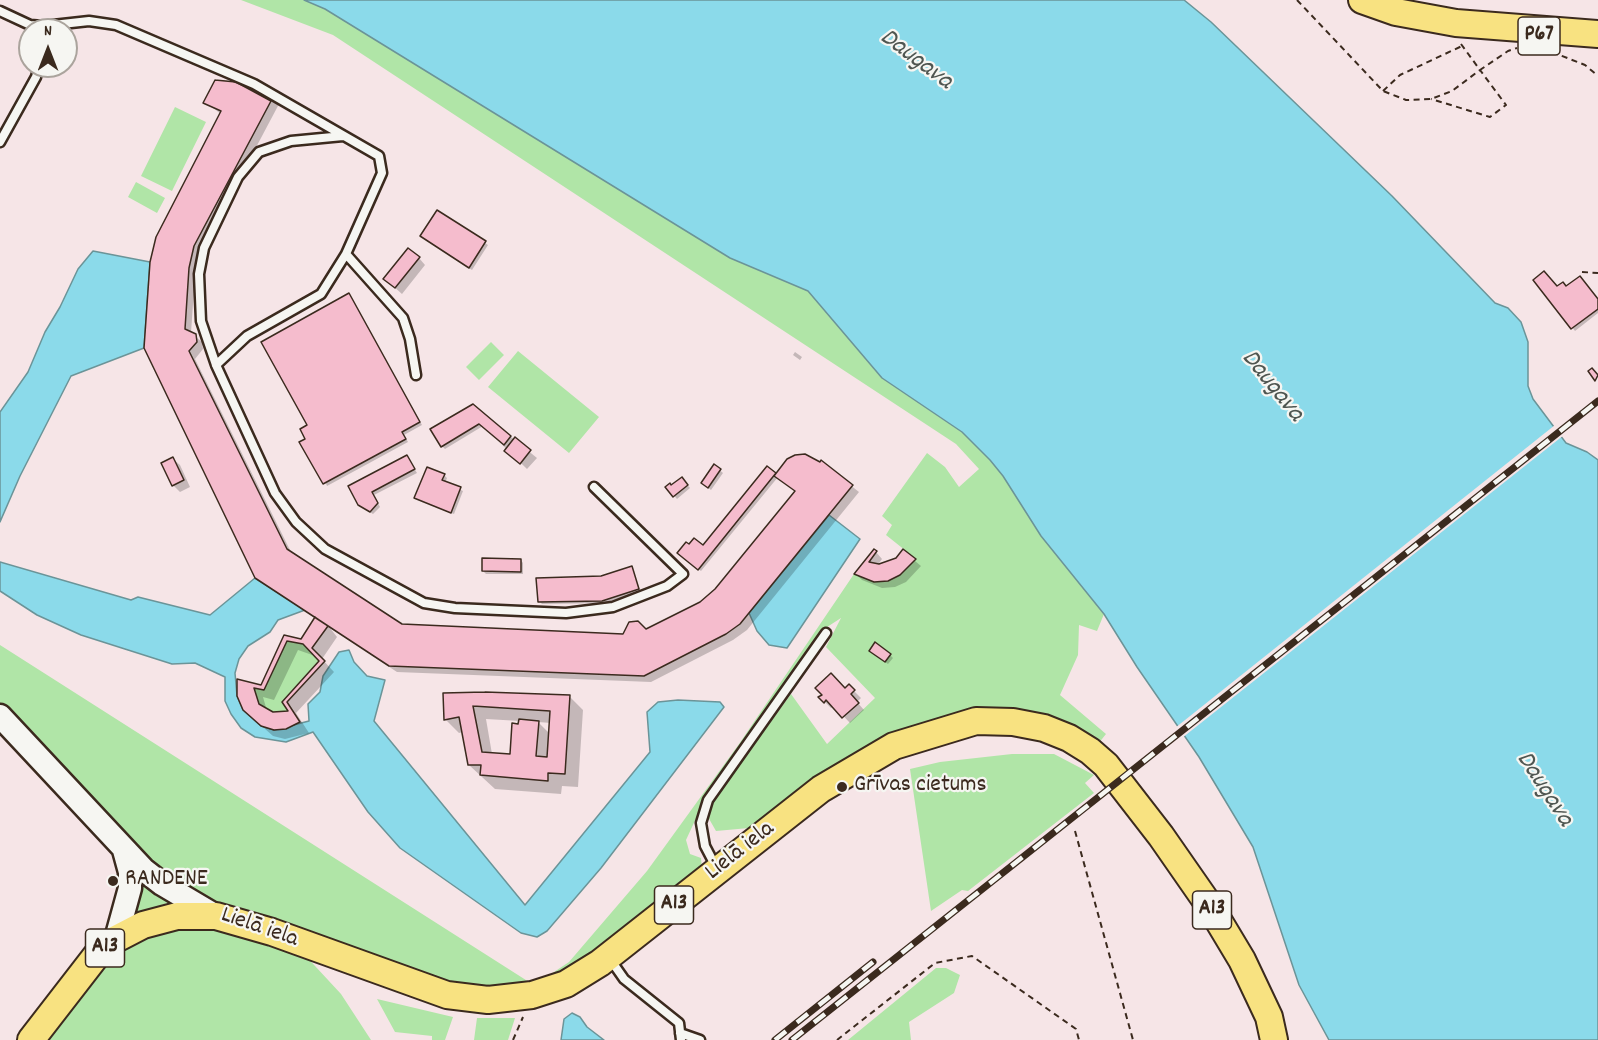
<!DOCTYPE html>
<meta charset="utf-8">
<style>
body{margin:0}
#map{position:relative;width:1598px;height:1040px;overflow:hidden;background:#f6e5e7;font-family:Dekko,sans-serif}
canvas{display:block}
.north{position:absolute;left:18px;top:18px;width:60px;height:60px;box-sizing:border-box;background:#f6f6f2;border:2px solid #aba49d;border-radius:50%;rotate:0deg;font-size:16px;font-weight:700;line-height:24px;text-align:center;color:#3b2a1e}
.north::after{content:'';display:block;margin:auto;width:21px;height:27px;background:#3b2a1e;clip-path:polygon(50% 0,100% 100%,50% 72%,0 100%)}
</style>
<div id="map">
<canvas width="1598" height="1040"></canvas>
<div class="north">N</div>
</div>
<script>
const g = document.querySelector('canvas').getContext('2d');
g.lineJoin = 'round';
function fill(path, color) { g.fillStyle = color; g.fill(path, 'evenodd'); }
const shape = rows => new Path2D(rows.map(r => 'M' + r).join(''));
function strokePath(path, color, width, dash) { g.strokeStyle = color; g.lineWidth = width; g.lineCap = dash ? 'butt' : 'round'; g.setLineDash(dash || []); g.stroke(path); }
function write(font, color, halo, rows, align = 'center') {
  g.font = font + ' Dekko,sans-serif'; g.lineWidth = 4.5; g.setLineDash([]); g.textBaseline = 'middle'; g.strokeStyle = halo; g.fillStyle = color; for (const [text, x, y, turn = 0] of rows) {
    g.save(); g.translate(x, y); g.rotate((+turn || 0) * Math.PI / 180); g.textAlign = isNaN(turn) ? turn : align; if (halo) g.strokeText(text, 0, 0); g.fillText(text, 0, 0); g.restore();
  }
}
fill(shape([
 [241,0,304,0,325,9,730,257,808,291,882,378,962,432,990,460,1003,476,1041,536,1104,614,1097,631,1079,625,1078,655,1060,695,1106,734,1098,744,1024,714,858,752,749,828,716,831,708,817,713,801,791,694,827,744,875,698,826,647,841,618,824,629,704,801,686,840,690,854,701,858,702,869,595,956,549,980,519,988,474,989,418,976,213,900,163,872,121,836,0,705,0,645,529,982,551,974,569,962,647,871,739,744,854,574,874,582,888,581,900,575,916,559,886,535,892,525,882,516,927,453,945,467,959,487,979,469,956,444,333,35],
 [175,107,206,122,172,191,141,176],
 [136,182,165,198,157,213,128,197],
 [491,342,504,355,479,380,466,367],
 [518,351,599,417,569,453,488,387],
 [287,641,303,644,319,661,282,702,288,711,273,712,259,704,254,688,264,690],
 [1012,754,1054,754,1094,775,1085,783,1094,793,968,891,962,890,931,911,910,769,940,762],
 [140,878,168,900,168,903,136,913,135,908],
 [204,924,303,953,341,994,371,1040,43,1040,98,968,133,937],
 [936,968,946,968,960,975,954,993,909,1022,911,1040,848,1040],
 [377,999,453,1017,445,1040,432,1040,432,1036,395,1032],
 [477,1018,515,1018,508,1040,474,1040]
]), '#b0e5a7');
const water = shape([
 [304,0,1184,0,1211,22,1392,196,1495,303,1508,308,1521,322,1528,342,1528,386,1533,399,1566,443,1587,452,1598,460,1598,1040,1329,1040,1299,985,1253,847,1199,757,1137,667,1104,614,1041,536,1003,476,990,460,962,432,882,378,808,291,730,258,325,9,304,0],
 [93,251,150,262,144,348,71,376,20,476,0,522,0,412,28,372,45,332,60,307,78,269,93,251],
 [829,515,860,539,787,648,769,645,757,631,749,613,829,515],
 [0,562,131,600,138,597,210,615,255,578,305,610,278,620,270,632,248,646,239,659,235,673,237,696,243,710,261,726,274,730,309,721,308,704,320,692,323,676,339,652,349,650,354,662,367,676,385,680,374,721,525,905,650,752,647,712,658,702,678,700,720,702,724,707,601,868,547,931,537,937,521,933,400,848,368,812,313,732,286,742,255,737,241,728,231,714,225,701,225,677,195,663,172,664,81,635,37,615,0,591,0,562],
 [572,1013,580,1017,587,1027,604,1040,561,1040,564,1019,572,1013]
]);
fill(water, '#8bdaea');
strokePath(water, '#6b9498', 1.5);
fill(shape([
 [1555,425,1564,435,1182,738,1175,728]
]), '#f6e5e7');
fill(shape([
 [235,84,279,104,200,253,195,275,191,333,202,342,203,349,195,359,292,554,401,626,624,635,646,631,701,603,717,590,796,492,778,477,701,571,681,555,703,547,767,468,776,476,821,462,859,492,747,630,733,640,651,682,397,672,330,628,337,637,322,659,334,672,296,713,309,733,285,739,273,736,255,720,238,681,262,687,285,636,302,640,316,619,256,577,146,347,221,114,205,102],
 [298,650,318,657,321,661,284,702,290,712,273,714,267,711,263,697,274,700],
 [438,212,488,245,472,270,425,239],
 [419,258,425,265,402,294,392,285],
 [1535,280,1598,300,1598,313,1575,331],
 [351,298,422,425,404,435,408,442,327,486,307,439],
 [795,352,802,357,800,360,793,355],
 [473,406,537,458,527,469,483,426,445,449,442,446],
 [407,457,417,473,374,495,380,507,373,514,363,508,350,487],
 [173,459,180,465,190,487,180,492,173,485],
 [715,466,723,473,711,490,705,485],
 [444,475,447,478,445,483,463,491,454,514,415,498],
 [682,479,690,488,677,499,667,487,672,487],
 [903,551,921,566,906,582,895,587,882,588,862,580,856,574,876,552,882,559,877,566,889,564],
 [521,560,523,563,523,574,486,574,483,571],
 [631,568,641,592,606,603,542,604,539,601],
 [873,654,890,655,893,658,888,664],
 [849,686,861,698,857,702,864,710,850,723,834,706,831,708,820,697],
 [444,694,569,696,583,710,578,787,562,786,561,794,495,789,469,765,463,732,459,733,445,719],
 [486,719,520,721,511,755,492,754],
 [538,722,551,723,550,734]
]), '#0003');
const building = shape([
 [215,80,236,82,271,101,194,246,189,268,185,329,196,334,197,342,189,351,287,549,402,624,623,634,629,622,638,621,646,629,700,602,715,589,795,491,774,476,787,459,795,455,805,454,820,462,821,460,853,485,740,624,726,634,644,676,389,666,255,578,144,348,150,262,156,237,221,111,203,103,215,80],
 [437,210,486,241,469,268,420,236,437,210],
 [408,248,420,257,395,288,383,279,408,248],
 [1544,271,1557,286,1563,282,1566,286,1580,276,1598,299,1598,309,1571,329,1533,280,1544,271],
 [349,293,420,422,402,432,406,439,323,484,299,442,305,439,300,429,307,425,261,342,349,293],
 [1592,368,1598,375,1595,381,1588,371,1592,368],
 [473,404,511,436,504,445,479,424,441,447,430,429,473,404],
 [515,437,531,450,520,464,504,451,515,437],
 [407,455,415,469,372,492,378,503,370,512,358,505,348,486,407,455],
 [173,457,184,480,172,486,161,463,173,457],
 [714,464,721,469,708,488,701,483,714,464],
 [767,466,776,473,698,570,677,553,686,542,689,544,694,538,703,545,767,466],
 [427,467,445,474,442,480,461,487,451,513,414,498,427,467],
 [682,477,688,485,673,497,665,487,670,483,671,485,682,477],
 [874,549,877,551,869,562,879,564,896,558,903,549,916,559,900,575,888,581,874,582,854,574,874,549],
 [482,558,521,559,521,572,482,571,482,558],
 [632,566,639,589,602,601,538,602,536,578,601,576,632,566],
 [315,617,328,626,312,648,325,661,287,702,300,722,286,729,274,730,261,726,243,710,237,696,237,679,261,685,284,635,301,639,315,617],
 [287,641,303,644,319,661,282,702,288,711,273,712,259,704,254,688,264,690,287,641],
 [875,642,891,654,885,662,869,651,875,642],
 [831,673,845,688,849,684,855,690,851,694,859,703,842,718,826,700,824,703,818,697,822,695,815,688,831,673],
 [485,692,570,695,565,774,548,773,548,781,480,775,481,765,468,765,459,717,444,720,443,693,485,692],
 [473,706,550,711,547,757,536,756,539,721,519,719,518,724,512,723,510,754,482,752,473,706]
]);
fill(building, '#f5bccd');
strokePath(building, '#3b2a1e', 1.5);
const lane = shape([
 [0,11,30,25,44,26,89,21,116,25,254,84,379,156,382,173,346,254,403,318,410,339,416,375],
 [343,136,291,141,259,152,238,177,204,248,199,274,201,321,216,365,275,493,296,522,325,549,424,603,455,608,566,613,613,607,667,586,683,574,594,487],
 [0,142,36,77,39,66],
 [216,365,247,336,321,294,346,254],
 [716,867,705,846,701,823,708,800,826,633],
 [610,959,624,979,679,1023,681,1040],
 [680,1033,700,1040]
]);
const secondary = shape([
 [0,716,144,870,162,884,216,916],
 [116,939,130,888,130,872,124,850]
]);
const primary = shape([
 [1362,0,1396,12,1456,23,1598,34],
 [31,1040,96,956,116,939,143,925,177,916,216,916,272,932,447,995,488,1000,532,995,566,984,600,963,821,789,894,746,976,721,1013,722,1044,728,1069,738,1090,751,1106,765,1161,836,1209,905,1242,960,1269,1017,1274,1040]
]);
strokePath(lane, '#3b2a1e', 13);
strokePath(secondary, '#3b2a1e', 27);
strokePath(primary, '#3b2a1e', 30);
strokePath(shape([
 [1297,0,1383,91,1406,100,1431,99,1452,91,1480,70,1506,105,1490,117,1431,99],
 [1461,44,1480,70,1508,51,1517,48],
 [1552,52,1585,65,1598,76],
 [1383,91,1400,75,1462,46],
 [1582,272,1598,273],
 [1075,831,1133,1040],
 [513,1040,523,1017],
 [837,1040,935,963,972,956,1076,1029,1079,1040]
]), '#3b2a1e', 2, [6, 4.5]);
strokePath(lane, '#f6f6f2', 8);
strokePath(secondary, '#f6f6f2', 22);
strokePath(primary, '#f8e281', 26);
const rail = shape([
 [775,1040,873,962],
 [792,1040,1598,401]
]);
strokePath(rail, '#3b2a1e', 7);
strokePath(rail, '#f6f6f2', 4.5, [14]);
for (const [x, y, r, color] of [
 [842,787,6,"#3b2a1e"],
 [113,881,6,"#3b2a1e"]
]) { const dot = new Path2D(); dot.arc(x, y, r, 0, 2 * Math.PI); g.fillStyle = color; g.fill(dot); strokePath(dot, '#f6f6f2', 2); }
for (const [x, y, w] of [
 [1539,36,42],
 [674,905,39],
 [1212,910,39],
 [105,948,39]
]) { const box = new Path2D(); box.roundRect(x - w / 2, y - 19, w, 38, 4.5); g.fillStyle = '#f6f6f2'; g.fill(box); strokePath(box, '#3b2a1e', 1.5); }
write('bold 22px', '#3b2a1e', null, [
 ["P67",1539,36],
 ["A13",674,905],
 ["A13",1212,910],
 ["A13",105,948]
]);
write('24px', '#3b2a1e', '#f6f6f2', [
 ["Grīvas cietums",854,787],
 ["RANDENE",125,881]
], 'left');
write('24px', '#3b2a1e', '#f6f6f2', [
 ["Lielā iela",741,852,-38],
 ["Lielā iela",259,929,19]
]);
write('italic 26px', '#4f5651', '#f6f6f2', [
 ["Daugava",915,61,37],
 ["Daugava",1271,387,51],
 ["Daugava",1543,790,57]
]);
</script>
